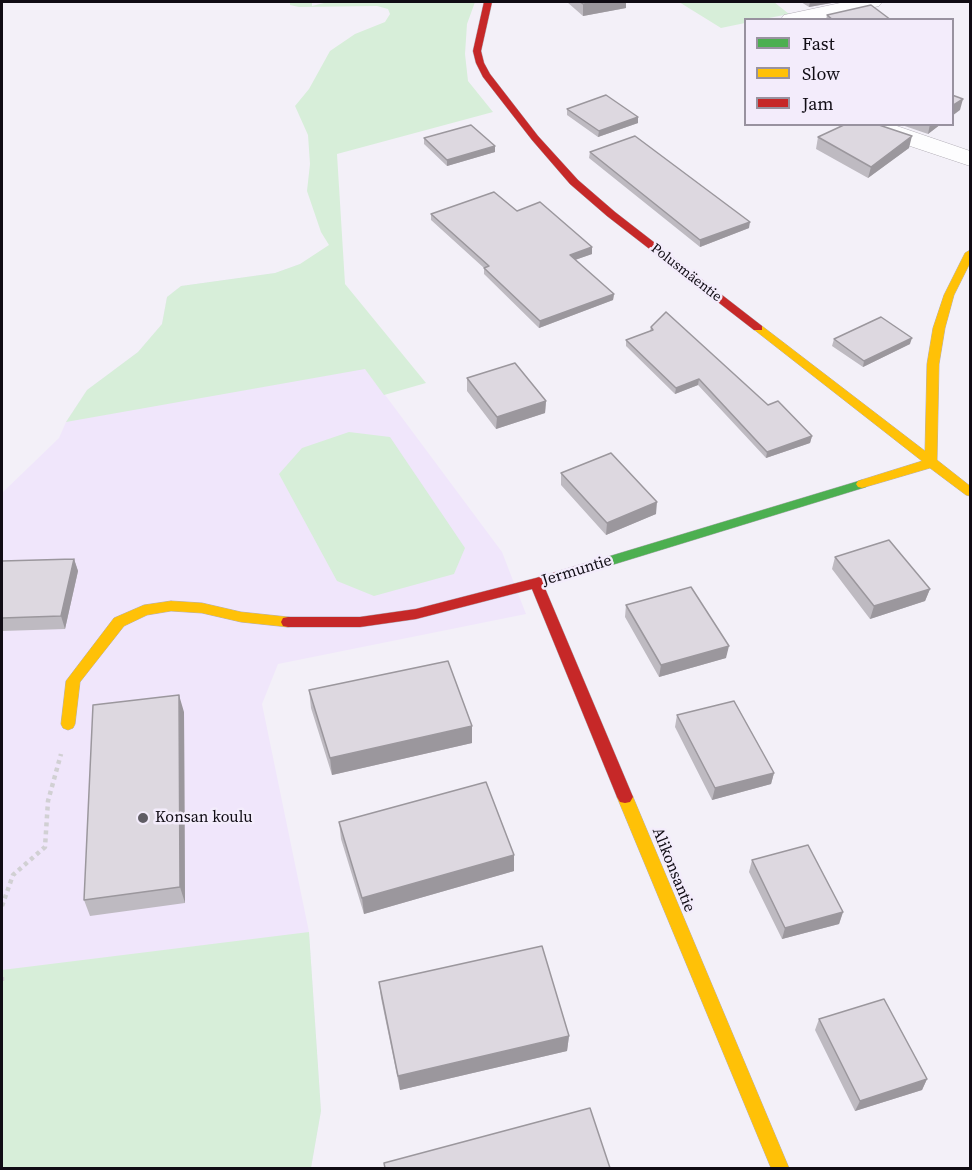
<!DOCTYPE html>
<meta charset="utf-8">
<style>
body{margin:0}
#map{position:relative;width:972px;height:1170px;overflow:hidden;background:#f3f0f8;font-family:"Source Serif 4",serif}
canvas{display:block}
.frame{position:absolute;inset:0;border:3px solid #100c14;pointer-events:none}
.legend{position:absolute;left:744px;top:18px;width:210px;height:108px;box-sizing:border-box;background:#f3ecfb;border:2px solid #98929f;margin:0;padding:8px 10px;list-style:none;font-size:18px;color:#100c14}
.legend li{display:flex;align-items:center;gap:12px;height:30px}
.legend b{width:30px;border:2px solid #98929f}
</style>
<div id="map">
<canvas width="972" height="1170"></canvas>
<div class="frame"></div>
<ul class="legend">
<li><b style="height:8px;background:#4caf50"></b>Fast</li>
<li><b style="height:8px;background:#ffc107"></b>Slow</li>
<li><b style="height:8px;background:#c62828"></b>Jam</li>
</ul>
</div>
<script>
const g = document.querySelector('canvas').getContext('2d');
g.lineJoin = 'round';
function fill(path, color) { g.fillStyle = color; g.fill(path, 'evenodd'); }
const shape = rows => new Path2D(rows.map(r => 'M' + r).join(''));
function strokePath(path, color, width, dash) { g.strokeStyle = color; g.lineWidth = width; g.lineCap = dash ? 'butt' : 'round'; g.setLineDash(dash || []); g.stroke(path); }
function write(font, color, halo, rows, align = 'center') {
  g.font = font + ' "Source Serif 4",serif'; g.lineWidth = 5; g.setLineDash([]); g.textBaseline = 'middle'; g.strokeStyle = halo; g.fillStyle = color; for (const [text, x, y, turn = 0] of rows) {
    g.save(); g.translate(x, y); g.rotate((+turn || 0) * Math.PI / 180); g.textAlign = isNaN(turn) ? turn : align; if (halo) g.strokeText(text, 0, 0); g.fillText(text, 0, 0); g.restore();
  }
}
fill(shape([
 [300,264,307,290,502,552,526,614,278,664,262,704,309,932,321,1111,311,1168,2,1168,2,493,59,438,66,422,87,390,138,352,162,324,167,297,181,286,275,273]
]), '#f0e6fb');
fill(shape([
 [290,2,312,2,312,6,328,2,475,2,467,24,465,54,468,81,493,112,337,154,345,284,426,383,384,395,365,369,66,422,87,390,138,352,162,324,167,297,181,286,275,273,300,264,329,245,321,232,307,191,310,164,308,135,295,106,309,89,330,51,355,34,385,22,390,14,388,9,377,6,299,7,290,5],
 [679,2,774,2,789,14,764,19,746,20,745,23,721,28],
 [349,432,390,437,465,548,454,574,374,596,337,581,279,474,302,448],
 [309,932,321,1111,311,1168,2,1168,2,970]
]), '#d7eed9');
const street = shape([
 [845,2,882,2,879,6,818,20,781,19,784,15,845,2],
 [856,124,891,124,970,151,970,166,859,129,856,124]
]);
const fast = shape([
 [862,480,866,481,868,484,866,487,602,568,595,563,597,560,862,480]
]);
const slow = shape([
 [970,250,970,263,954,295,945,328,939,364,937,460,970,486,970,496,966,495,930,468,862,488,858,487,856,484,858,481,922,461,752,328,754,326,762,326,925,451,927,364,933,328,944,295,965,253,970,250],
 [171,601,202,603,241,612,288,617,293,618,295,622,293,626,288,627,241,622,202,613,171,611,147,615,124,626,80,682,75,724,73,728,68,730,63,728,61,724,66,681,114,618,144,605,171,601],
 [625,791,630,792,633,797,789,1168,771,1168,617,797,620,792,625,791]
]);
const jam = shape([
 [484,2,492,2,481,51,484,63,490,74,538,136,578,180,615,212,762,326,762,330,754,330,607,216,570,184,532,140,483,77,476,63,473,51,484,2],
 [602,558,609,563,607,566,544,586,633,797,630,802,625,803,620,802,617,797,532,589,416,619,360,627,288,627,283,626,281,622,283,618,288,617,360,617,416,609,536,578,602,558]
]);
strokePath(street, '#b3afb8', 1);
strokePath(fast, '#b3afb8', 1);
strokePath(slow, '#b3afb8', 1);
strokePath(jam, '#b3afb8', 1);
strokePath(shape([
 [2,906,13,875,45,847,48,801,61,754],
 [2,977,2,983]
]), '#d1d0d3', 4.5, [4, 4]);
fill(street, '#fdfdfe');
fill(fast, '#4caf50');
fill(slow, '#ffc107');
fill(jam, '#c62828');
fill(shape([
 [567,2,626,2,626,8,583,16],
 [801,2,837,2,809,7],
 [827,15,891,20,826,20],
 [567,109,638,117,638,123,598,137,567,115],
 [899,124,941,124,928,134],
 [818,137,909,148,868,178,816,149],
 [424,138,495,152,447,166,424,144],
 [590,152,749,228,700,247,589,158],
 [517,211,592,247,592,254,575,260,614,294,613,300,539,328,484,274,484,268,431,220,431,214],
 [651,327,768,405,812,436,810,443,766,458,698,385,675,394,626,346,626,340,650,331],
 [834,339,910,344,863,367,832,346],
 [467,378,546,401,545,413,496,429,467,391],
 [561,473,656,514,606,535,561,485],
 [835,557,930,589,925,601,870,619,832,569],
 [74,559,78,571,65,629,2,631,2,561],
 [626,605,726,658,659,677,625,617],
 [309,690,472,743,332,775,311,708],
 [184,712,185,903,90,916,84,900],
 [677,715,774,773,771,784,712,800,675,727],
 [339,822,514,871,364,914,341,839],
 [752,860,843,912,839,924,782,939,749,872],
 [379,982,569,1036,567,1051,400,1090,381,998],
 [819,1019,927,1079,922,1090,855,1111,815,1030]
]), '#bebac1');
fill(shape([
 [602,2,626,2,626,8,583,16,583,4],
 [810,2,837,2,809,7],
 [963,99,960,110,952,116,952,106],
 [638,117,638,123,598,137,599,131],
 [930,124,941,124,928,134],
 [912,136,909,148,868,178,871,167],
 [495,146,495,152,447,166,447,160],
 [750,222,749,228,700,247,700,240],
 [592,247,592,254,569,262,570,255],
 [614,294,613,300,539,328,540,321],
 [912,338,910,344,863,367,864,361],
 [699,379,698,385,675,394,676,388],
 [546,401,545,413,496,429,497,417],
 [812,436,810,443,766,458,767,452],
 [657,502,656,514,606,535,607,523],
 [74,559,78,571,65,629,61,616],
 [930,589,925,601,870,619,874,606],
 [729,646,726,658,659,677,661,665],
 [179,695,184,712,185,903,180,887],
 [472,726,472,743,332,775,330,758],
 [774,773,771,784,712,800,715,788],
 [514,855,514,871,364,914,362,898],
 [843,912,839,924,782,939,785,928],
 [569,1036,567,1051,400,1090,398,1076],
 [927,1079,922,1090,855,1111,860,1101]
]), '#9b979d');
const building = shape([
 [580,2,602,2,583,4,580,2],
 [871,5,891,20,833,20,827,15,871,5],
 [606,95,638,117,599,131,567,109,606,95],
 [952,95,963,99,952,106,952,95],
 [846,124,859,124,861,125,862,124,876,124,912,136,871,167,818,137,846,124],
 [471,125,495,146,447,160,424,138,471,125],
 [635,136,750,222,700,240,590,152,635,136],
 [494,192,517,211,540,202,592,247,570,255,614,294,540,321,484,268,489,266,431,214,494,192],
 [666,312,768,405,778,401,812,436,767,452,699,379,676,388,626,340,653,330,651,327,666,312],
 [881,317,912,338,864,361,834,339,881,317],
 [515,363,546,401,497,417,467,378,515,363],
 [611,453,657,502,607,523,561,473,611,453],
 [889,540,930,589,874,606,835,557,889,540],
 [74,559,61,616,2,618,2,561,74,559],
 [691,587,729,646,661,665,626,605,691,587],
 [448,661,472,726,330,758,309,690,448,661],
 [179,695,180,887,84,900,93,705,179,695],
 [734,701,774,773,715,788,677,715,734,701],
 [486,782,514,855,362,898,339,822,486,782],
 [808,845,843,912,785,928,752,860,808,845],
 [542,946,569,1036,398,1076,379,982,542,946],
 [884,999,927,1079,860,1101,819,1019,884,999],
 [590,1108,610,1168,385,1168,384,1163,590,1108]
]);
fill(building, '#ddd8e0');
strokePath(building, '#9b979d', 1.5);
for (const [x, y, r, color] of [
 [143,818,6,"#5f5c64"]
]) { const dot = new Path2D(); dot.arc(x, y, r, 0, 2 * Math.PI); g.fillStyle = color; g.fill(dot); strokePath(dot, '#f3ecfb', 2); }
write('14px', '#100c14', '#f3ecfb', [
 ["Polusmäentie",686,273,38]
]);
write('16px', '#100c14', '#f3ecfb', [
 ["Jermuntie",577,571,-17],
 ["Alikonsantie",673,870,68]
]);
write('16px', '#100c14', '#f3ecfb', [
 ["Konsan koulu",155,818]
], 'left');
</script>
